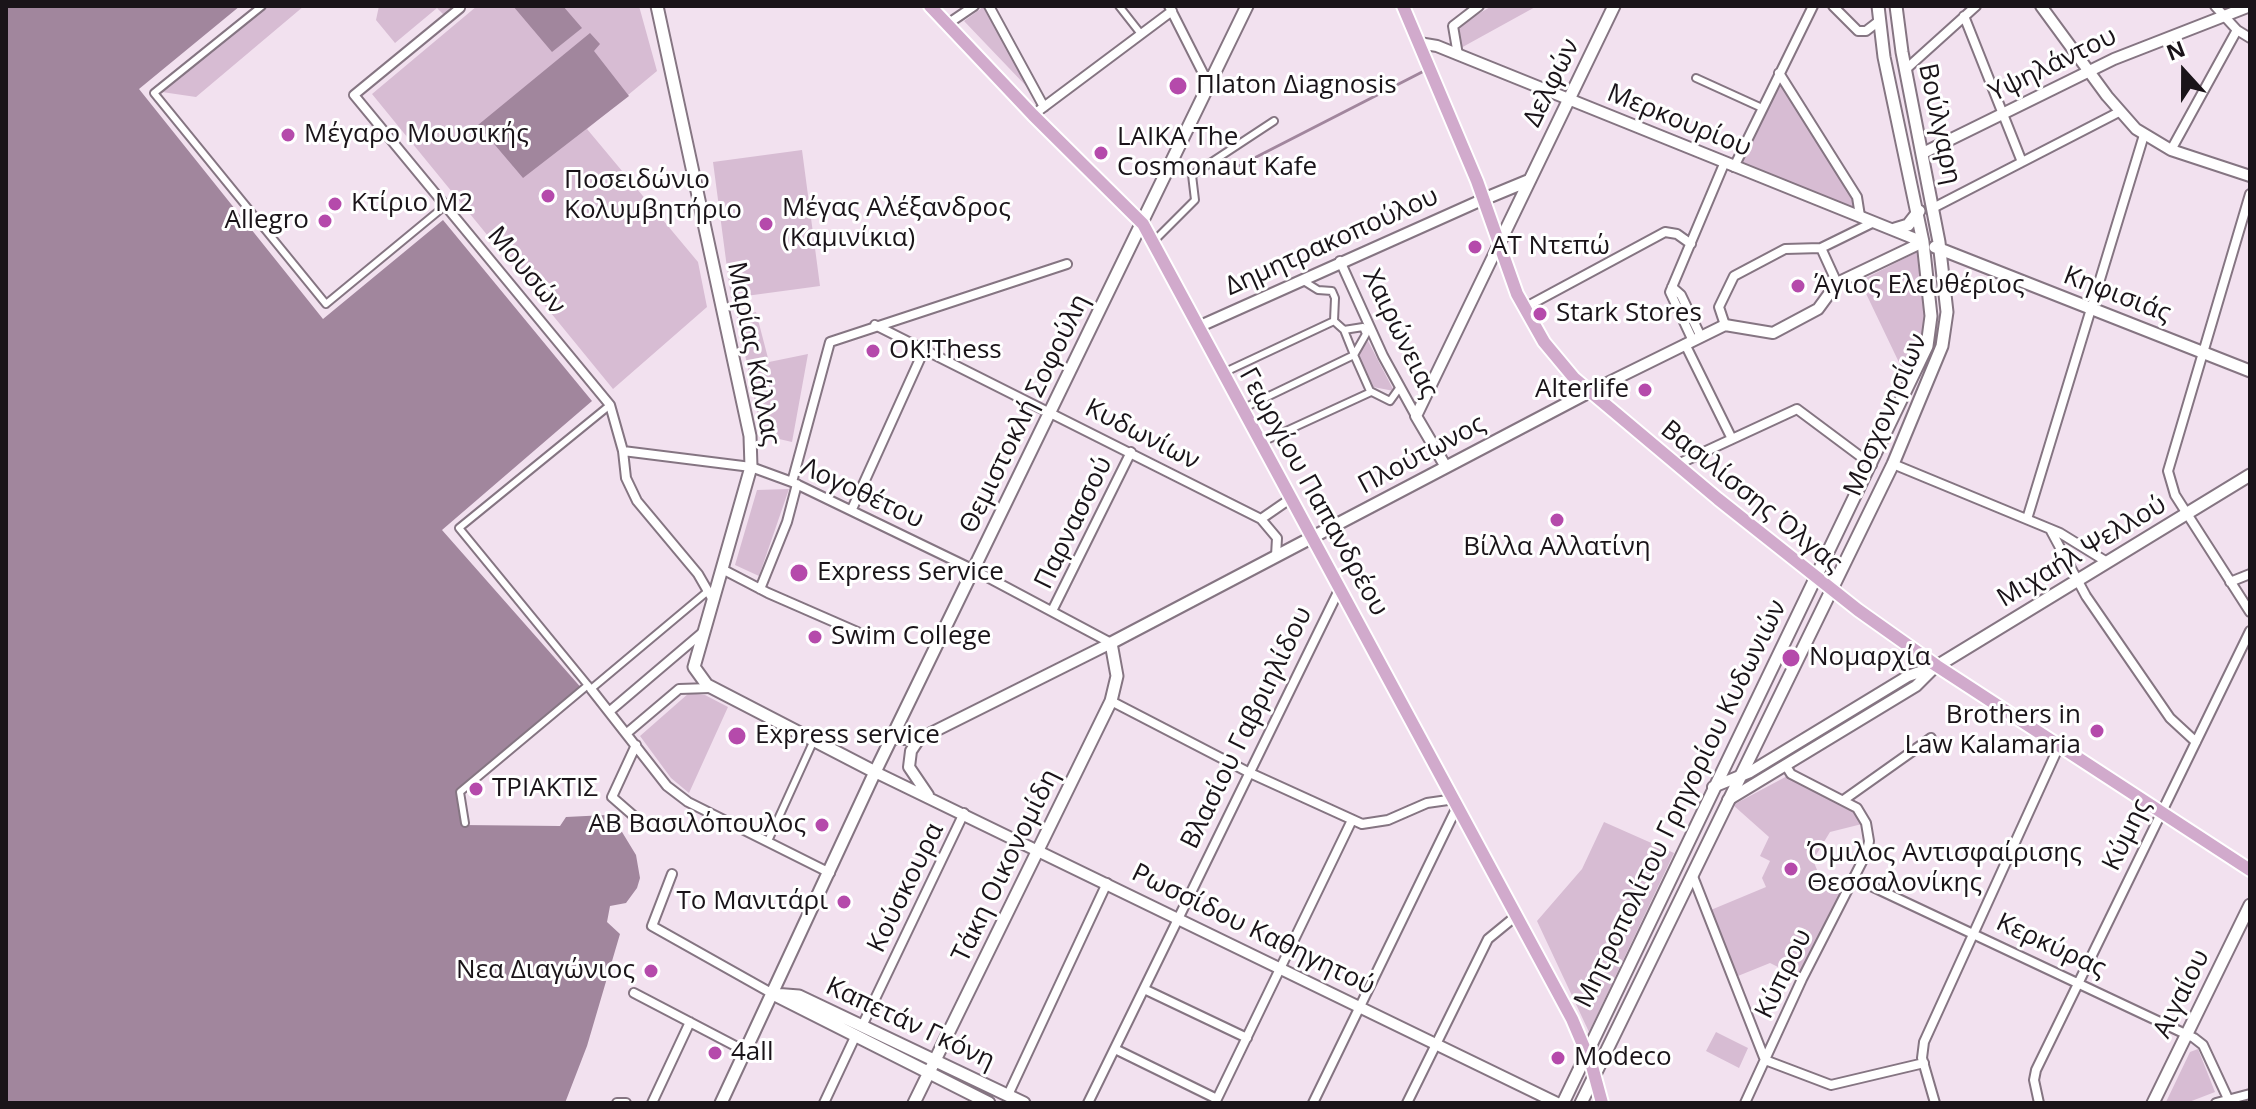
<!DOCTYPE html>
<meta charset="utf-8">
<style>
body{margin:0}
#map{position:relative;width:2256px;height:1109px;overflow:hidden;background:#f2e1ef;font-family:"Open Sans",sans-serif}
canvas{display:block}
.frame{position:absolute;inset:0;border:8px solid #1a1419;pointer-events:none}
.north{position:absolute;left:2144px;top:32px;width:80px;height:80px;-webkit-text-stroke:6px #fff;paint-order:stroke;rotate:339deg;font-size:22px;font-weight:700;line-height:32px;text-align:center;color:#1a1419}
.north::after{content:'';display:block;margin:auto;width:28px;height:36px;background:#1a1419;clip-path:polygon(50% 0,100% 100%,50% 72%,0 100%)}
</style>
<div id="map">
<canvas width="2256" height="1109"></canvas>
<div class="frame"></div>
<div class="north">N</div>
</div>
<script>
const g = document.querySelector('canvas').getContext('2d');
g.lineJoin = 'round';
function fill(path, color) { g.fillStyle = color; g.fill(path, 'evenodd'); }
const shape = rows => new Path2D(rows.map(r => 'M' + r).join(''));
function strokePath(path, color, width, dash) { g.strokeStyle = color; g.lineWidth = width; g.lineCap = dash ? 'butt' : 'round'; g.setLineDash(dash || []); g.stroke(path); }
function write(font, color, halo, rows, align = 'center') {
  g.font = font + ' "Open Sans",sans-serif'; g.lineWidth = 6; g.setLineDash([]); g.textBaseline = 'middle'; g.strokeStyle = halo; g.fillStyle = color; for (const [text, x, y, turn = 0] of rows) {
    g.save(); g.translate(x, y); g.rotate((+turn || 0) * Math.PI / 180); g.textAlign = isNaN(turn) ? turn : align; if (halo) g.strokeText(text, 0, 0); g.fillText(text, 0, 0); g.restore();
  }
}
fill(shape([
 [268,6,304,6,196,97,162,92],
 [379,6,454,6,444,15,437,8,395,43,376,20],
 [477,6,639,6,657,71,587,129,698,262,707,307,613,389,372,94],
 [1492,6,1537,6,1459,49,1457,26],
 [983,7,1029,89,964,21],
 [1779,73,1857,197,1860,216,1734,167],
 [802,150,820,286,731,298,713,162],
 [1921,250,1927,324,1905,375,1860,281],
 [756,312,769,362,808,354,792,442,762,435,737,317],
 [1368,341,1394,391,1373,387,1357,355],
 [789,489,759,576,735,565,757,490],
 [689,693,705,695,728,707,689,793,671,778,640,736],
 [1791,774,1845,799,1866,823,1830,832,1813,860,1822,882,1845,894,1802,979,1770,963,1733,978,1706,912,1766,887,1762,878,1770,861,1760,856,1769,837,1733,805],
 [1604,822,1674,853,1589,1032,1537,921,1582,869],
 [1716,1032,1748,1048,1739,1068,1706,1051],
 [2198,1049,2215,1092,2189,1102,2166,1102,2190,1052]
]), '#d7bcd3');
fill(shape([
 [6,6,240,6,139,89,323,319,443,220,592,401,442,530,584,691,460,789,462,825,560,826,566,817,606,815,619,827,636,855,640,878,637,888,626,903,610,906,607,922,620,934,587,1046,565,1103,6,1103],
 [513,6,563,6,582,28,552,52],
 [590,33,600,44,594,51,629,96,523,178,478,125]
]), '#a1869d');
strokePath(shape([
 [1227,172,1426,70]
]), '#a1869d', 3);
const pedestrian = shape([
 [262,6,154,93,326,304,446,205],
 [1119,6,1141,34],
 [1696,78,1762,108],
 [1153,242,1195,200,1192,175,1274,121],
 [1344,330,1363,327,1366,334,1354,355,1370,391,1390,401,1400,387],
 [1223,373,1334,321],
 [610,405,459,528,591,689,708,591],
 [1242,409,1354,355,1344,330,1334,321,1335,298,1332,291,1318,290,1302,280],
 [1260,443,1371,392],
 [465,823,460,792,588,685],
 [768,841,814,740]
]);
const minor = shape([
 [989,6,1044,107],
 [1169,6,1209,85],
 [1833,6,1858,31,1866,31,1879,21],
 [2215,6,2237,30,2250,38],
 [460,8,354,95,610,405,623,451,626,478,637,501,698,574,713,600],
 [1964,16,2022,162],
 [946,25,974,6],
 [1458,55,1453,26,1479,6],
 [1905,70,1976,6],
 [1779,73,1857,197,1860,216],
 [1033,115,1172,11],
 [2171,150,2237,30],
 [1734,167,1813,6],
 [2250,194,2168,471,2175,495,2250,612],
 [1933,208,2119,112],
 [1821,248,1837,283],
 [1340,261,1383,356,1416,416],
 [1672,287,1681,295,1701,337],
 [1524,308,1665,232,1677,234,1691,244],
 [875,325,1261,519,1277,538,1276,556],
 [1725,325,1719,307,1734,276,1785,249,1821,248,1874,222],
 [1693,341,1670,292,1724,164],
 [1685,344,1732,439],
 [623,451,751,467,792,482,974,570,1111,643],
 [1893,464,2060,533,2107,562],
 [1676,465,1797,409,1872,465],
 [792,482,830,342,1067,264],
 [852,509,924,350],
 [1261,519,1290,499],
 [2027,519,2144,135],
 [2050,529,2086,596,2170,718,2196,742],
 [722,569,768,593,871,638],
 [2230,582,2250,574],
 [760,589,787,522,797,484],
 [1052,611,1131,452],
 [591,689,667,786,688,802,830,873],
 [1111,701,1250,773,1362,824,1388,820,1427,803,1455,799],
 [610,711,703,632],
 [627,733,679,689,710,688],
 [636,745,612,797,643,824],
 [1845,799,1931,738],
 [672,874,652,926,773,994],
 [1692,874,1765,1060,1831,1085,1924,1063],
 [1854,878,2194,1038,2203,1045,2230,1103],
 [1144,989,1247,1038],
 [634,993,745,1051],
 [863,1024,964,813],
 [1115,1049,1217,1099],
 [1008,1095,1107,883],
 [617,1103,626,1103],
 [652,1103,690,1022],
 [824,1103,855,1037],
 [1088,1103,1340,588],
 [1215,1103,1352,820],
 [1313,1103,1458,805],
 [1407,1103,1488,939,1516,916],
 [1745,1103,1802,979,1867,852,1869,841,1866,823,1857,808,1791,774,1786,766],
 [1935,1103,1922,1058,1924,1042,2059,746],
 [2039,1103,2034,1080,2036,1070,2250,631],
 [2216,1103,2250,1094]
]);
const tertiary = shape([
 [2041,6,2107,96,2136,129,2171,150,2250,176],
 [1419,43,1437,46,1923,242],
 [1923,153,2114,59,2250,6],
 [1198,327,1484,199],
 [1589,392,1725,325,1773,333,1818,309,1837,283,1923,242],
 [1446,467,1416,416,1499,244],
 [891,739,919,739,1111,643],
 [919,739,911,751,909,767,928,795],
 [875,772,1557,1103],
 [1713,787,1750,772,1908,676,1937,666],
 [1728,800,1916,686,1932,670]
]);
const secondary = shape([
 [657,6,750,436,751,467,694,667,707,685,875,772],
 [1484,199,1530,180],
 [1895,229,1908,225,1919,211],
 [1499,244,1614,6],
 [1935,247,2250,371],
 [1937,666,2250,475],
 [773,994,799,996,1024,1103],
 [777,996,989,1103],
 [721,1103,875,772,1247,6],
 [914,1103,1111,701,1117,676,1111,643,1589,392],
 [1563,1103,1927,346,1931,316,1923,242,1884,57,1878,6],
 [1581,1103,1893,464,1942,346,1947,312,1939,242,1902,52,1896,6],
 [2153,1103,2250,905]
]);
const primary = shape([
 [930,6,1033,115,1143,224,1572,1019,1592,1066,1602,1103],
 [1403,6,1477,181,1517,294,1544,342,1574,378,1718,499,1858,610,1937,666,2250,870]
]);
strokePath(pedestrian, '#857582', 10);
strokePath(minor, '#857582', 12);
strokePath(tertiary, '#857582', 14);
strokePath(secondary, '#857582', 15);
strokePath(primary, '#fff', 16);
strokePath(pedestrian, '#fff', 6);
strokePath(minor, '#fff', 8);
strokePath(tertiary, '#fff', 10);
strokePath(secondary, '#fff', 11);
strokePath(primary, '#d1aacc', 12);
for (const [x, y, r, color] of [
 [1178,86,10,"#b54aab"],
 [288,135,8,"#b54aab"],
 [1101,153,8,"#b54aab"],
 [548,196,8,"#b54aab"],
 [335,204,8,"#b54aab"],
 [325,221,8,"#b54aab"],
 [766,224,8,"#b54aab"],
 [1475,247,8,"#b54aab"],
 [1798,286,8,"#b54aab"],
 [1540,314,8,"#b54aab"],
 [873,351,8,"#b54aab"],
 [1645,390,8,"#b54aab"],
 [1557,520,8,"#b54aab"],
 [799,573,10,"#b54aab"],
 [815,637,8,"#b54aab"],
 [1791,658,10,"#b54aab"],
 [2097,731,8,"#b54aab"],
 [737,736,10,"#b54aab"],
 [476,789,8,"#b54aab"],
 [822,825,8,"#b54aab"],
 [1791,869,8,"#b54aab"],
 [844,902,8,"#b54aab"],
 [651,971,8,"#b54aab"],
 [715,1053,8,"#b54aab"],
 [1558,1058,8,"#b54aab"]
]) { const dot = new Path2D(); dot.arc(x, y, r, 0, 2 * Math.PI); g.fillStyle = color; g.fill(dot); strokePath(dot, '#fff', 3); }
write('26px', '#1a1419', '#fff', [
 ["Υψηλάντου",2053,65,-26],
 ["Δελφών",1552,83,-64],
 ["Μερκουρίου",1679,121,22],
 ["Βούλγαρη",1939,124,78],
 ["Δημητρακοπούλου",1332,242,-24],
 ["Μουσών",526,271,50],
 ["Κηφισιάς",2117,295,21],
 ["Χαιρώνειας",1400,334,64],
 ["Μαρίας Κάλλας",753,354,79],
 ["Θεμιστοκλή Σοφούλη",1025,414,-64],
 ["Μοσχονησίων",1886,415,-67],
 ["Κυδωνίων",1142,435,27],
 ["Πλούτωνος",1422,455,-28],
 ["Γεωργίου Παπανδρέου",1313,492,61],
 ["Λογοθέτου",862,494,25],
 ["Βασιλίσσης Όλγας",1751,497,39],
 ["Παρνασσού",1074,523,-64],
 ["Μιχαήλ Ψελλού",2082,552,-31],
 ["Βλασίου Γαβριηλίδου",1247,728,-64],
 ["Μητροπολίτου Γρηγορίου Κυδωνιών",1681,804,-64],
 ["Κύμης",2127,835,-64],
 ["Τάκη Οικονομίδη",1006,866,-64],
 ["Κούσκουρα",906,888,-64],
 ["Ρωσσίδου Καθηγητού",1253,930,26],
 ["Κερκύρας",2051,946,25],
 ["Κύπρου",1784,974,-64],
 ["Αιγαίου",2182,994,-64],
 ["Καπετάν Γκόνη",910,1024,25]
]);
write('26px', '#1a1419', '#fff', [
 ["Πlaton Δiagnosis",1196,86],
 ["Μέγαρο Μουσικής",304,135],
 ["LAIKA The",1117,138],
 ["Cosmonaut Kafe",1117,168],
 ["Ποσειδώνιο",564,181],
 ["Κολυμβητήριο",564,211],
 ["Κτίριο Μ2",351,204],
 ["Μέγας Αλέξανδρος",782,209],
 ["(Καμινίκια)",782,239],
 ["Allegro",309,221,"right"],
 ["ΑΤ Ντεπώ",1491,247],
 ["Άγιος Ελευθέριος",1814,286],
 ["Stark Stores",1556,314],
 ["OK!Thess",889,351],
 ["Alterlife",1629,390,"right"],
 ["Βίλλα Αλλατίνη",1557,548,"center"],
 ["Express Service",817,573],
 ["Swim College",831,637],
 ["Νομαρχία",1809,658],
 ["Brothers in",2081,716,"right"],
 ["Law Kalamaria",2081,746,"right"],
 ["Express service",755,736],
 ["ΤΡΙΑΚΤΙΣ",492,789],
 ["ΑΒ Βασιλόπουλος",806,825,"right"],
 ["Όμιλος Αντισφαίρισης",1807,854],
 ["Θεσσαλονίκης",1807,884],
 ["Το Μανιτάρι",828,902,"right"],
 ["Νεα Διαγώνιος",635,971,"right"],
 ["4all",731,1053],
 ["Modeco",1574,1058]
], 'left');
</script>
